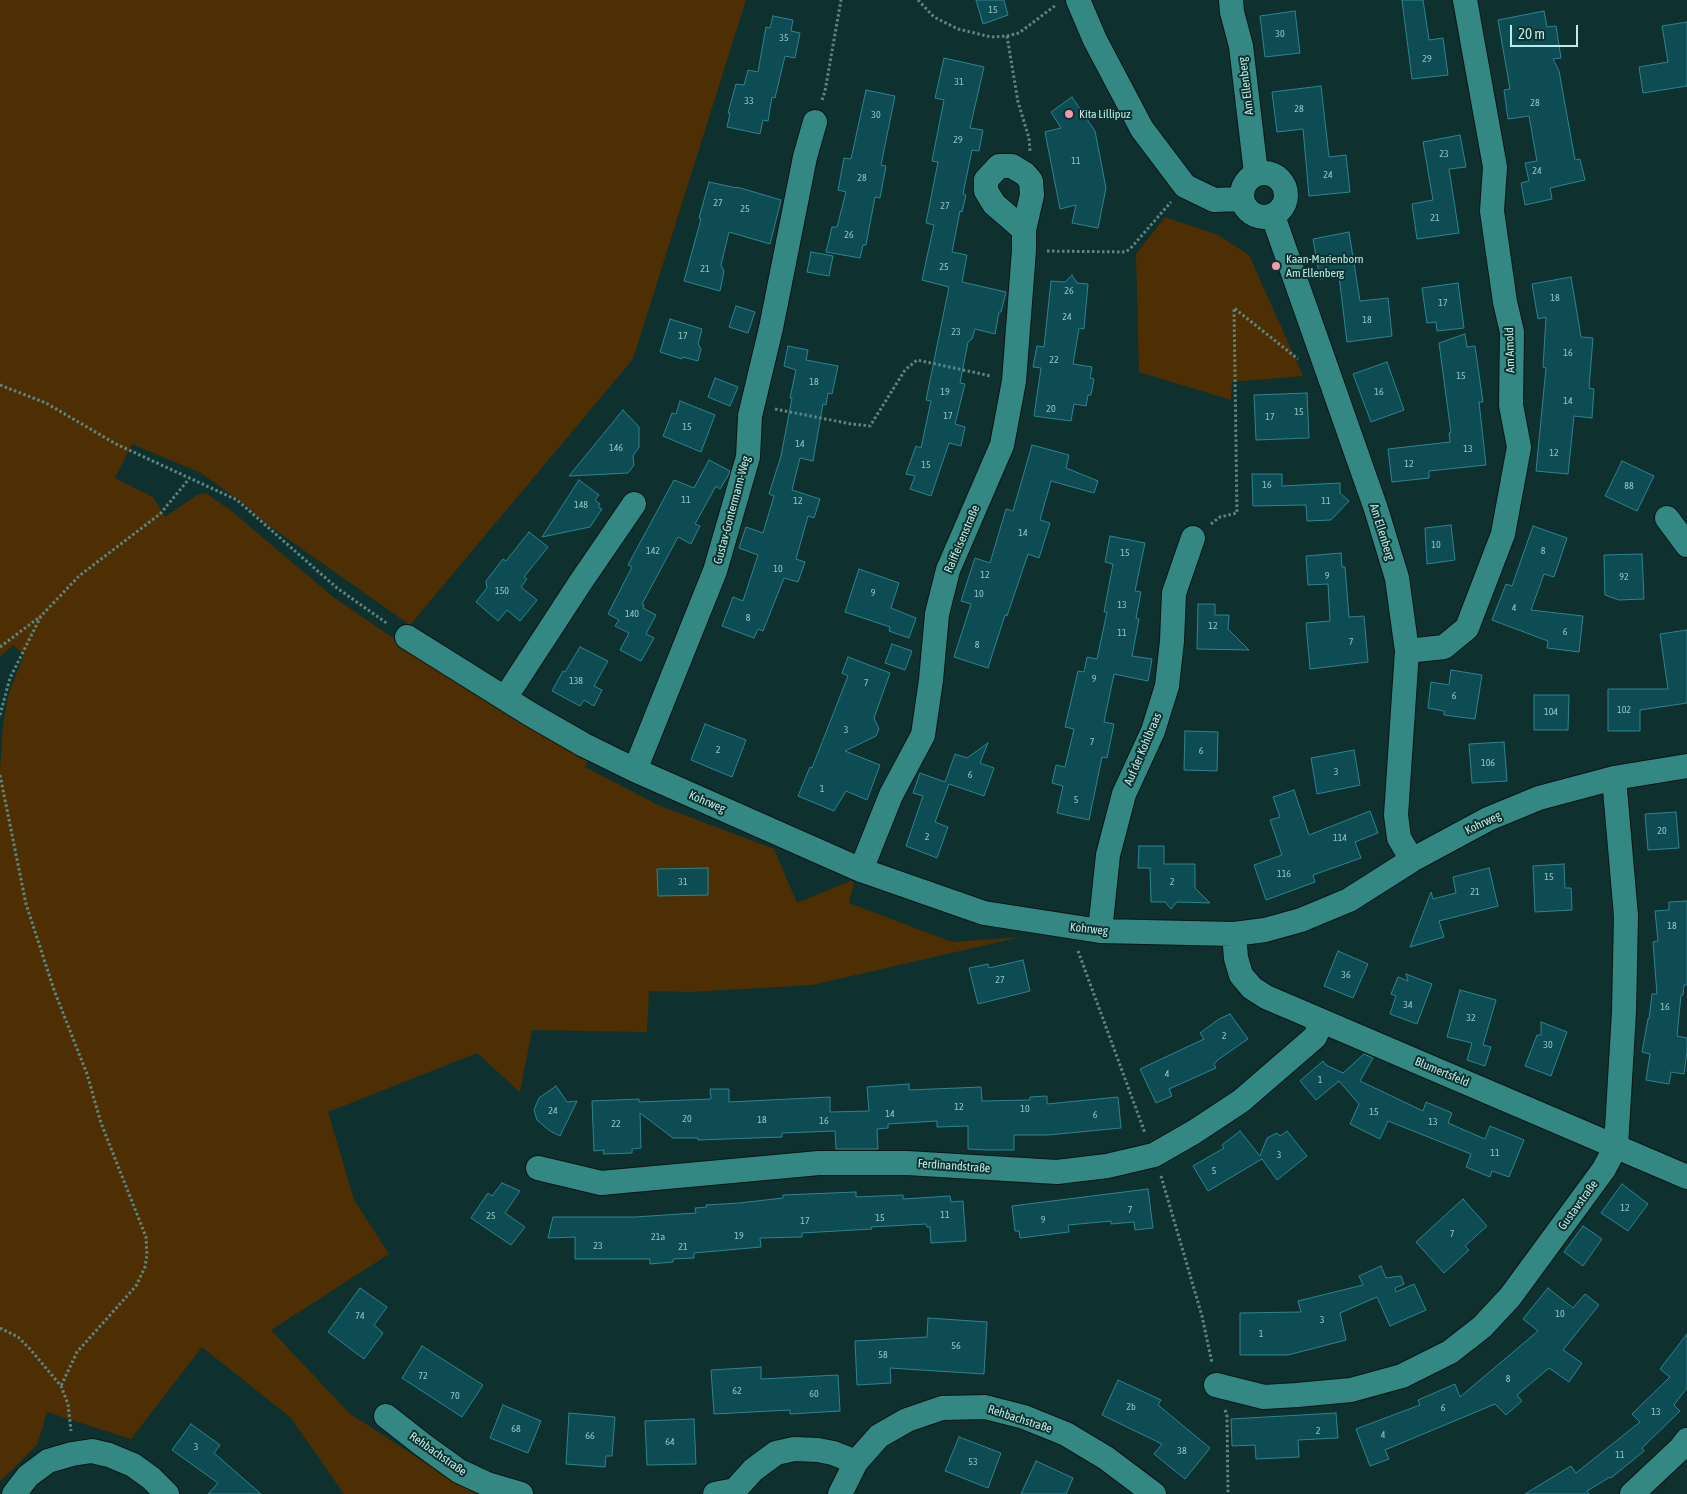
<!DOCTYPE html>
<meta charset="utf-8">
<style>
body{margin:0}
#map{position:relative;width:1687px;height:1494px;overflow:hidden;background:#0e312f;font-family:"Asap Condensed",sans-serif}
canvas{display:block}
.scale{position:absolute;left:1510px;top:25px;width:68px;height:22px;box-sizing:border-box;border:2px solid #bbece7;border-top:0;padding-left:6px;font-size:15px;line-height:18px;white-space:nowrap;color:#bbece7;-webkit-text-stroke:4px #0e312f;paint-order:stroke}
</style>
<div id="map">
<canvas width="1687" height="1494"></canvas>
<div class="scale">20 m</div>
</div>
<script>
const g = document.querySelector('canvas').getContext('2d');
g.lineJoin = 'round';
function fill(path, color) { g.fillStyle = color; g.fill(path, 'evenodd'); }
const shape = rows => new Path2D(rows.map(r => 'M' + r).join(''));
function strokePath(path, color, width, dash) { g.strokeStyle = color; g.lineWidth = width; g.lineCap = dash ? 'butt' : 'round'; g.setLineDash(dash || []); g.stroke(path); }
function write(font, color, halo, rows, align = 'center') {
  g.font = font + ' "Asap Condensed",sans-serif'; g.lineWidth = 4; g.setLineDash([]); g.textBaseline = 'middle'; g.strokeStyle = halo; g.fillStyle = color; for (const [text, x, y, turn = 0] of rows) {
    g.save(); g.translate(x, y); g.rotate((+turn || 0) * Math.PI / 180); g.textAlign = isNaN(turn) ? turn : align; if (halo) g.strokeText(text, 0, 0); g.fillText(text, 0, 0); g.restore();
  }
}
fill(shape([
 [0,0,746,0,633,359,410,625,261,520,244,504,201,473,132,444,115,478,153,497,165,517,197,495,206,493,234,513,333,597,492,705,547,738,588,760,585,767,658,805,774,849,797,903,850,881,854,882,849,903,952,942,1021,937,812,985,690,992,649,991,647,1032,532,1030,520,1092,477,1053,328,1112,354,1200,389,1254,271,1330,349,1413,441,1473,494,1494,344,1494,291,1418,202,1347,131,1439,47,1412,37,1445,0,1481,0,770,3,725,8,696,24,654,13,645,0,657],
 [1165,217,1218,235,1249,255,1303,376,1232,382,1231,400,1139,372,1136,254]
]), '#4e2f03');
const building = shape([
 [976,0,1004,0,1008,15,983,24,976,0],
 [1402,0,1423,0,1429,40,1443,38,1448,75,1412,79,1402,0],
 [1295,11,1300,53,1265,57,1260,16,1295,11],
 [1544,11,1547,27,1556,26,1561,58,1553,59,1559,71,1575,160,1580,159,1585,180,1550,188,1552,199,1525,205,1521,183,1529,181,1525,163,1537,161,1529,116,1508,119,1504,90,1510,89,1498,20,1544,11],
 [773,16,793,20,791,31,800,33,795,58,785,56,775,98,772,97,768,121,763,120,760,134,727,127,730,113,728,113,736,84,744,85,748,70,758,72,766,27,770,28,773,16],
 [1687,22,1687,86,1643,93,1639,67,1668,62,1662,26,1687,22],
 [944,58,984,67,970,128,983,130,979,151,972,150,963,194,966,195,962,212,960,211,952,252,967,255,962,282,1006,292,1001,312,999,312,995,334,975,329,972,339,968,342,960,383,965,384,955,424,965,427,961,446,949,443,931,496,910,489,915,476,906,474,916,446,921,448,931,401,926,400,949,287,922,280,934,225,926,223,938,162,932,161,944,100,935,98,944,58],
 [1321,86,1329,157,1346,155,1350,192,1309,196,1303,129,1277,132,1272,92,1321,86],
 [866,90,895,96,881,165,886,166,880,198,875,197,866,245,863,245,860,258,826,252,832,227,837,227,846,192,838,190,844,158,851,159,866,90],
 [1072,97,1095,131,1106,188,1098,228,1072,223,1076,205,1060,209,1045,132,1061,128,1051,112,1072,97],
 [1460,135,1466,167,1449,169,1459,233,1417,239,1412,204,1433,200,1423,142,1460,135],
 [709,182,737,188,737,187,781,200,770,244,729,232,721,265,724,271,720,291,684,281,701,219,699,218,709,182],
 [1349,232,1360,301,1388,298,1392,336,1347,342,1339,276,1320,279,1313,239,1349,232],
 [811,252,833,256,829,276,807,272,811,252],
 [1072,275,1077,283,1088,284,1084,329,1079,328,1073,364,1092,367,1090,378,1094,379,1091,395,1088,395,1086,406,1074,404,1071,421,1034,416,1041,368,1033,367,1037,346,1044,347,1051,281,1065,282,1072,275],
 [1571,277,1581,337,1593,338,1589,388,1594,389,1592,418,1574,416,1568,474,1536,471,1546,368,1543,367,1546,317,1538,319,1532,284,1571,277],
 [1458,283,1464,328,1437,331,1436,322,1427,323,1422,288,1458,283],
 [736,306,755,312,748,333,729,327,736,306],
 [670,319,702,329,698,344,701,349,698,361,683,357,682,359,660,352,670,319],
 [1465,334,1467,347,1475,346,1483,402,1479,402,1486,465,1429,471,1429,478,1392,482,1388,449,1450,442,1449,433,1451,433,1439,343,1465,334],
 [788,346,808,350,806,360,838,366,832,394,828,393,826,405,823,404,813,461,800,458,792,490,820,499,814,518,808,516,796,559,805,562,798,582,784,578,763,631,758,629,754,638,722,626,733,597,743,601,758,555,739,548,746,527,763,533,774,496,769,494,781,456,792,398,790,398,796,370,784,366,788,346],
 [1387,362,1404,410,1371,422,1353,374,1387,362],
 [715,378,738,387,730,406,708,397,715,378],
 [1307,393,1309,438,1256,440,1254,395,1307,393],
 [680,401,715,415,701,452,663,436,672,413,676,414,680,401],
 [623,410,639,427,639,447,633,456,634,465,628,473,569,476,623,410],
 [1032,445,1069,455,1066,468,1098,481,1094,493,1051,481,1040,520,1050,523,1039,558,1028,554,1007,616,1005,615,988,668,954,657,971,604,961,601,975,558,990,563,1006,509,1013,511,1032,445],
 [709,460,730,471,729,474,720,489,716,486,695,524,700,526,691,544,678,537,642,604,644,605,643,608,656,615,646,634,654,638,641,661,620,650,629,633,615,626,619,620,608,614,632,567,628,565,674,480,694,488,709,460],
 [1622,461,1654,476,1637,511,1605,496,1622,461],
 [1252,474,1282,474,1282,486,1340,483,1340,493,1349,501,1331,520,1307,521,1306,505,1253,506,1252,474],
 [579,480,599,495,595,500,600,504,598,507,602,509,590,527,542,537,579,480],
 [1451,525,1455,560,1427,564,1425,528,1451,525],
 [1533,526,1567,538,1554,577,1544,574,1531,610,1583,616,1579,652,1547,648,1548,641,1492,620,1506,584,1512,586,1533,526],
 [529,532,548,547,524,577,527,579,521,587,537,600,520,621,507,610,498,621,476,602,487,588,486,581,503,559,506,561,529,532],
 [1110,536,1145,543,1135,591,1141,592,1136,618,1139,619,1132,656,1152,659,1148,681,1114,674,1104,722,1114,724,1107,758,1102,757,1089,820,1057,813,1063,786,1052,783,1056,765,1065,767,1074,729,1065,727,1078,671,1084,672,1087,657,1097,659,1107,612,1104,612,1113,564,1105,562,1110,536],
 [1341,553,1342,567,1345,567,1349,617,1364,616,1368,662,1310,669,1306,623,1330,621,1328,584,1308,585,1306,556,1341,553],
 [1642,554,1644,599,1619,600,1605,595,1604,555,1642,554],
 [859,569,899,583,891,608,916,618,909,638,889,631,890,627,845,612,859,569],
 [1198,604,1215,604,1215,615,1229,615,1228,629,1249,650,1197,649,1198,604],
 [1687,630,1687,703,1640,710,1640,731,1608,731,1608,689,1668,689,1660,634,1687,630],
 [892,644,912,651,905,670,885,663,892,644],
 [580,647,608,661,594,686,602,690,594,706,584,700,580,706,552,691,563,671,565,672,580,647],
 [848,657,890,673,874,718,879,729,876,736,845,751,880,765,867,800,846,791,834,811,798,796,810,767,812,768,848,676,842,673,848,657],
 [1451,670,1482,675,1475,719,1444,715,1444,711,1428,708,1431,682,1449,685,1451,670],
 [1534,695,1569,695,1568,730,1534,730,1534,695],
 [705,724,746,740,732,777,691,760,705,724],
 [1185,731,1218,732,1217,771,1184,770,1185,731],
 [1504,742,1507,781,1472,783,1469,744,1504,742],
 [988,743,980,763,994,768,984,796,949,784,935,822,948,827,937,858,906,846,923,796,913,793,920,773,945,782,955,754,967,758,988,743],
 [1354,750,1360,785,1317,794,1311,758,1354,750],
 [1294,790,1309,835,1370,811,1378,833,1355,842,1361,858,1313,875,1315,882,1266,900,1254,865,1282,855,1270,820,1280,817,1273,797,1294,790],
 [1676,812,1679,848,1648,850,1645,814,1676,812],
 [1139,846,1164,846,1164,864,1195,864,1195,888,1210,903,1177,902,1171,909,1165,902,1151,902,1150,868,1138,868,1139,846],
 [1564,864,1565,888,1571,888,1572,910,1535,912,1533,866,1564,864],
 [708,868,708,895,658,896,657,869,708,868],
 [1489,868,1498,906,1439,921,1444,937,1410,947,1431,892,1433,899,1456,893,1453,877,1489,868],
 [1687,901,1687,985,1684,985,1683,995,1681,995,1677,1036,1687,1038,1687,1052,1684,1074,1671,1072,1669,1084,1646,1080,1650,1054,1642,1052,1648,1019,1649,1019,1652,994,1657,994,1653,942,1658,941,1655,911,1669,910,1669,902,1687,901],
 [1338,951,1368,964,1353,998,1324,986,1338,951],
 [1023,960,1030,991,978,1004,969,968,988,964,989,968,1023,960],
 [1406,974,1432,984,1417,1024,1390,1014,1396,996,1391,994,1398,977,1408,981,1406,974],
 [1460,990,1496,1000,1483,1045,1491,1047,1485,1066,1467,1060,1472,1043,1447,1037,1460,990],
 [1230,1014,1248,1039,1219,1059,1214,1064,1216,1068,1169,1089,1172,1096,1156,1103,1140,1069,1204,1039,1200,1033,1219,1019,1230,1014],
 [1541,1022,1567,1032,1551,1076,1525,1066,1537,1035,1541,1035,1541,1022],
 [1364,1054,1373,1058,1360,1081,1423,1111,1426,1102,1452,1113,1448,1123,1485,1139,1490,1126,1524,1140,1509,1177,1492,1171,1490,1177,1466,1167,1471,1154,1388,1121,1380,1139,1350,1124,1359,1104,1339,1081,1316,1100,1300,1081,1323,1061,1326,1065,1343,1073,1364,1054],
 [909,1084,909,1090,981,1087,982,1101,1030,1100,1030,1097,1047,1096,1047,1104,1118,1097,1121,1128,1048,1135,1014,1135,1014,1150,987,1150,968,1149,968,1126,937,1127,937,1121,888,1124,888,1128,877,1129,878,1149,836,1149,835,1131,782,1133,782,1137,698,1140,698,1138,673,1138,640,1113,641,1148,632,1149,632,1153,603,1154,604,1150,594,1151,592,1101,639,1099,639,1102,711,1099,710,1089,729,1089,729,1102,830,1097,830,1112,869,1111,867,1087,909,1084],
 [556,1086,567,1102,577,1101,560,1136,550,1131,537,1120,534,1110,539,1098,556,1086],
 [1240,1131,1260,1156,1267,1138,1277,1133,1280,1136,1287,1131,1307,1156,1277,1180,1262,1159,1208,1191,1193,1166,1224,1148,1222,1145,1240,1131],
 [502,1183,520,1191,505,1213,525,1227,511,1245,471,1218,488,1193,492,1196,502,1183],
 [1622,1184,1648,1204,1628,1231,1601,1213,1622,1184],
 [1148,1189,1153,1228,1135,1230,1134,1222,1111,1224,1111,1221,1068,1225,1069,1232,1020,1238,1019,1231,1015,1231,1012,1206,1148,1189],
 [856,1192,856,1197,903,1195,903,1199,950,1196,951,1202,963,1201,966,1241,931,1243,930,1227,927,1227,926,1224,871,1227,872,1229,802,1233,802,1237,760,1238,761,1247,694,1253,694,1258,673,1259,673,1262,650,1264,650,1259,575,1259,575,1237,548,1238,553,1217,635,1217,696,1213,695,1208,707,1207,706,1205,739,1203,783,1198,783,1195,856,1192],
 [1463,1199,1487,1226,1465,1246,1469,1250,1444,1273,1416,1242,1463,1199],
 [1583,1226,1602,1239,1583,1266,1564,1252,1583,1226],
 [1381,1266,1386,1278,1401,1276,1404,1284,1395,1288,1396,1292,1414,1284,1426,1310,1390,1326,1377,1297,1340,1313,1346,1340,1288,1355,1240,1355,1240,1313,1301,1312,1298,1301,1363,1285,1359,1276,1381,1266],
 [360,1288,387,1307,374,1325,383,1333,364,1359,328,1332,360,1288],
 [1548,1288,1573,1308,1585,1294,1599,1305,1563,1350,1582,1363,1569,1382,1549,1368,1517,1395,1522,1401,1506,1415,1495,1404,1385,1450,1389,1459,1370,1466,1356,1429,1420,1405,1418,1400,1455,1384,1460,1397,1538,1331,1523,1319,1548,1288],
 [928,1318,987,1322,984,1374,890,1368,891,1383,857,1385,855,1341,927,1337,928,1318],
 [1687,1334,1687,1389,1686,1389,1674,1405,1680,1411,1642,1448,1644,1451,1611,1478,1610,1477,1587,1491,1589,1494,1525,1494,1571,1466,1576,1473,1640,1422,1632,1414,1670,1377,1660,1369,1687,1334],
 [422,1346,483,1385,462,1417,402,1378,422,1346],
 [761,1367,761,1379,838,1375,840,1411,790,1414,790,1410,714,1414,711,1370,761,1367],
 [1118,1380,1161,1400,1158,1405,1210,1448,1185,1479,1154,1454,1162,1444,1102,1415,1118,1380],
 [503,1405,541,1421,528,1453,490,1438,503,1405],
 [569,1413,615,1417,612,1456,606,1456,605,1467,566,1464,569,1413],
 [1336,1413,1338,1438,1298,1440,1299,1457,1256,1459,1255,1445,1232,1446,1231,1419,1336,1413],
 [694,1419,696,1464,647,1465,645,1421,694,1419],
 [191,1424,220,1445,214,1453,261,1494,208,1494,218,1483,172,1450,191,1424],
 [959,1437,1001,1453,988,1488,945,1471,959,1437],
 [1036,1461,1073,1478,1066,1494,1021,1494,1036,1461]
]);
fill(building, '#0e4c54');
strokePath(building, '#2f8390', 1);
const minor = shape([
 [1078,0,1095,40,1142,129,1185,186,1214,200,1241,199],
 [1231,0,1232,12,1241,46,1256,173],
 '1242 195a22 22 0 1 1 44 0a22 22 0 1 1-44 0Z',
 [1273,216,1376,509,1397,578,1407,651,1396,815,1399,838,1412,860],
 [1667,518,1687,545],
 [407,637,530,714,584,745,635,770,861,870,984,913,1100,931,1234,934,1265,930,1301,920,1349,900,1412,860,1488,819,1539,798,1614,778,1687,766],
 [1407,651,1444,647,1467,628,1503,534,1519,447,1511,405,1512,332,1505,302,1492,211,1495,167,1465,0],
 [505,698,580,583,634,504],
 [635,770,715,571,748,457,750,416,771,328,805,157,815,122],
 [861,870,891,795,923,735,931,680,937,614,948,570,1002,445,1014,381,1024,250,1024,230,1032,195,1031,181,1025,174,1012,166,999,166,986,180,986,191,994,204,1024,230],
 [1100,931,1108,855,1124,794,1153,731,1167,686,1172,641,1174,593,1193,538],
 [1234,934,1236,958,1241,975,1252,988,1266,997,1687,1177],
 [538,1168,601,1183,819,1163,907,1163,1057,1172,1107,1166,1154,1155,1194,1132,1241,1101,1315,1037,1322,1021],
 [1216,1385,1264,1397,1297,1395,1351,1390,1402,1376,1450,1352,1482,1327,1510,1297,1604,1169,1616,1146,1624,1012,1626,916,1614,778],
 [386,1416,423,1445,459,1471,487,1484,521,1494],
 [14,1494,28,1476,48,1461,72,1454,92,1451,109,1455,133,1465,151,1478,167,1494],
 [715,1494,735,1490,753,1470,776,1453,794,1449,818,1450,833,1453,856,1462],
 [840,1494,856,1462,879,1436,907,1420,942,1408,985,1407,1024,1417,1066,1434,1106,1458,1154,1494],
 [1632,1494,1681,1448,1687,1440]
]);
strokePath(minor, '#081615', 26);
strokePath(shape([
 [918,0,934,17,958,29,991,37,1007,36,1019,33,1056,5],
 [1007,36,1018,102,1029,138,1030,151],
 [822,100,825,91,841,0],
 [1047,251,1125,252,1130,249,1171,202],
 [0,385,46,403,116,444,237,500,337,588,388,624],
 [775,409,851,424,870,426,905,370,917,360,991,376],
 [1211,524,1220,517,1237,513,1234,308,1298,359],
 [0,647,41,616],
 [0,715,10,678,41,616,79,576,160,514,189,479],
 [0,775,26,904,54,990,87,1074,101,1123,146,1237,147,1255,145,1267,136,1286,77,1352,61,1386],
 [1078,951,1145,1133],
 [1161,1176,1202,1316,1212,1363],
 [0,1328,18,1337,30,1349,61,1386,68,1404,71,1431],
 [1225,1410,1227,1416,1228,1494]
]), '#5d8683', 3, [2.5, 2.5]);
strokePath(minor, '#338883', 24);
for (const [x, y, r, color] of [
 [1069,114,5,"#f39aa8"],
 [1276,266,5,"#f39aa8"]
]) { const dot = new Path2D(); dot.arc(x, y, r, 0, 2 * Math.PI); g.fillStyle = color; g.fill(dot); strokePath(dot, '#0e312f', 2); }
write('10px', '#90c4c2', null, [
 ["15",993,10],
 ["30",1280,34],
 ["35",784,38],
 ["29",1427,59],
 ["31",959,82],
 ["33",749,101],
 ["28",1535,103],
 ["28",1299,109],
 ["30",876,115],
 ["29",958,140],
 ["23",1444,154],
 ["11",1076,161],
 ["24",1537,171],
 ["24",1328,175],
 ["28",862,178],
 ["27",718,203],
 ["27",945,206],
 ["25",745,209],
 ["21",1435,218],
 ["26",849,235],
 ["25",944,267],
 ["21",705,269],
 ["26",1069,291],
 ["18",1555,298],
 ["17",1443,303],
 ["24",1067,317],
 ["18",1367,320],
 ["23",956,332],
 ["17",683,336],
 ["16",1568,353],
 ["22",1054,360],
 ["15",1461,376],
 ["18",814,382],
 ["19",945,392],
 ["16",1379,392],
 ["14",1568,401],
 ["20",1051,409],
 ["15",1299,412],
 ["17",948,416],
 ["17",1270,417],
 ["15",687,427],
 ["14",800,444],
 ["146",616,448],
 ["13",1468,449],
 ["12",1554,453],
 ["12",1409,464],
 ["15",926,465],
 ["16",1267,485],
 ["88",1629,486],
 ["11",686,500],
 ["12",798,501],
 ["11",1326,501],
 ["148",581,505],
 ["14",1023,533],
 ["10",1436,545],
 ["142",653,551],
 ["8",1543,551],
 ["15",1125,553],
 ["10",778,569],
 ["12",985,575],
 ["9",1327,576],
 ["92",1624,577],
 ["150",502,591],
 ["9",873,593],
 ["10",979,594],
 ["13",1122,605],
 ["4",1514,608],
 ["140",632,614],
 ["8",748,618],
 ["12",1213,626],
 ["6",1565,632],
 ["11",1122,633],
 ["7",1351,642],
 ["8",977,645],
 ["9",1094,679],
 ["138",576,681],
 ["7",866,683],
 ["6",1454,696],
 ["102",1624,710],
 ["104",1551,712],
 ["3",846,730],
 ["7",1092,742],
 ["2",718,750],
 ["6",1201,751],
 ["106",1488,763],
 ["3",1336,772],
 ["6",970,775],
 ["1",822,789],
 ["5",1076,800],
 ["20",1662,831],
 ["2",927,837],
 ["114",1340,838],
 ["116",1284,874],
 ["15",1549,877],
 ["31",683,882],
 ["2",1172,882],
 ["21",1475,892],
 ["18",1672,926],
 ["36",1346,975],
 ["27",1000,980],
 ["34",1408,1005],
 ["16",1665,1007],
 ["32",1471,1018],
 ["2",1224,1036],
 ["30",1548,1045],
 ["4",1167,1074],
 ["1",1320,1080],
 ["12",959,1107],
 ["10",1025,1109],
 ["24",553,1111],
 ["15",1374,1112],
 ["14",890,1114],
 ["6",1095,1115],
 ["20",687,1119],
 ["18",762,1120],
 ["16",824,1121],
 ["13",1433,1122],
 ["22",616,1124],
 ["11",1495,1153],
 ["3",1279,1155],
 ["5",1214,1171],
 ["12",1625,1208],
 ["7",1130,1210],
 ["11",945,1215],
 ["25",491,1216],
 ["15",880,1218],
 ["9",1043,1220],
 ["17",805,1221],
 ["7",1452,1234],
 ["19",739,1236],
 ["21a",658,1237],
 ["23",598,1246],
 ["21",683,1247],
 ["10",1560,1314],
 ["74",360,1316],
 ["3",1322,1320],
 ["1",1261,1334],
 ["56",956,1346],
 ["58",883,1355],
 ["72",423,1376],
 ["8",1508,1379],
 ["62",737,1391],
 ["60",814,1394],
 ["70",455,1396],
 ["2b",1131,1407],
 ["6",1443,1408],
 ["13",1656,1412],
 ["68",516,1429],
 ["2",1318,1431],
 ["4",1383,1435],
 ["66",590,1436],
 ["64",670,1442],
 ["3",196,1447],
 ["38",1182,1451],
 ["11",1620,1455],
 ["53",973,1462]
]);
write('12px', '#bbece7', '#0e312f', [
 ["Am Ellenberg",1246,86,-97],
 ["Am Arnold",1510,350,-92],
 ["Gustav-Gontermann-Weg",732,510,-75],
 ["Am Ellenberg",1382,532,73],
 ["Raiffeisenstraße",962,539,-67],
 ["Auf der Kohlbraas",1143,749,-67],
 ["Kohrweg",707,802,23],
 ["Kohrweg",1483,823,-26],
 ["Kohrweg",1089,929,6],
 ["Blumertsfeld",1442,1072,23],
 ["Ferdinandstraße",954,1166,4],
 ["Gustavstraße",1578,1205,-54],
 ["Rehbachstraße",1020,1419,18],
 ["Rehbachstraße",438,1454,35]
]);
write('12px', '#bbece7', '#0e312f', [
 ["Kita Lillipuz",1079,114],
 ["Kaan-Marienborn",1286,259],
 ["Am Ellenberg",1286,273]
], 'left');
</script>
